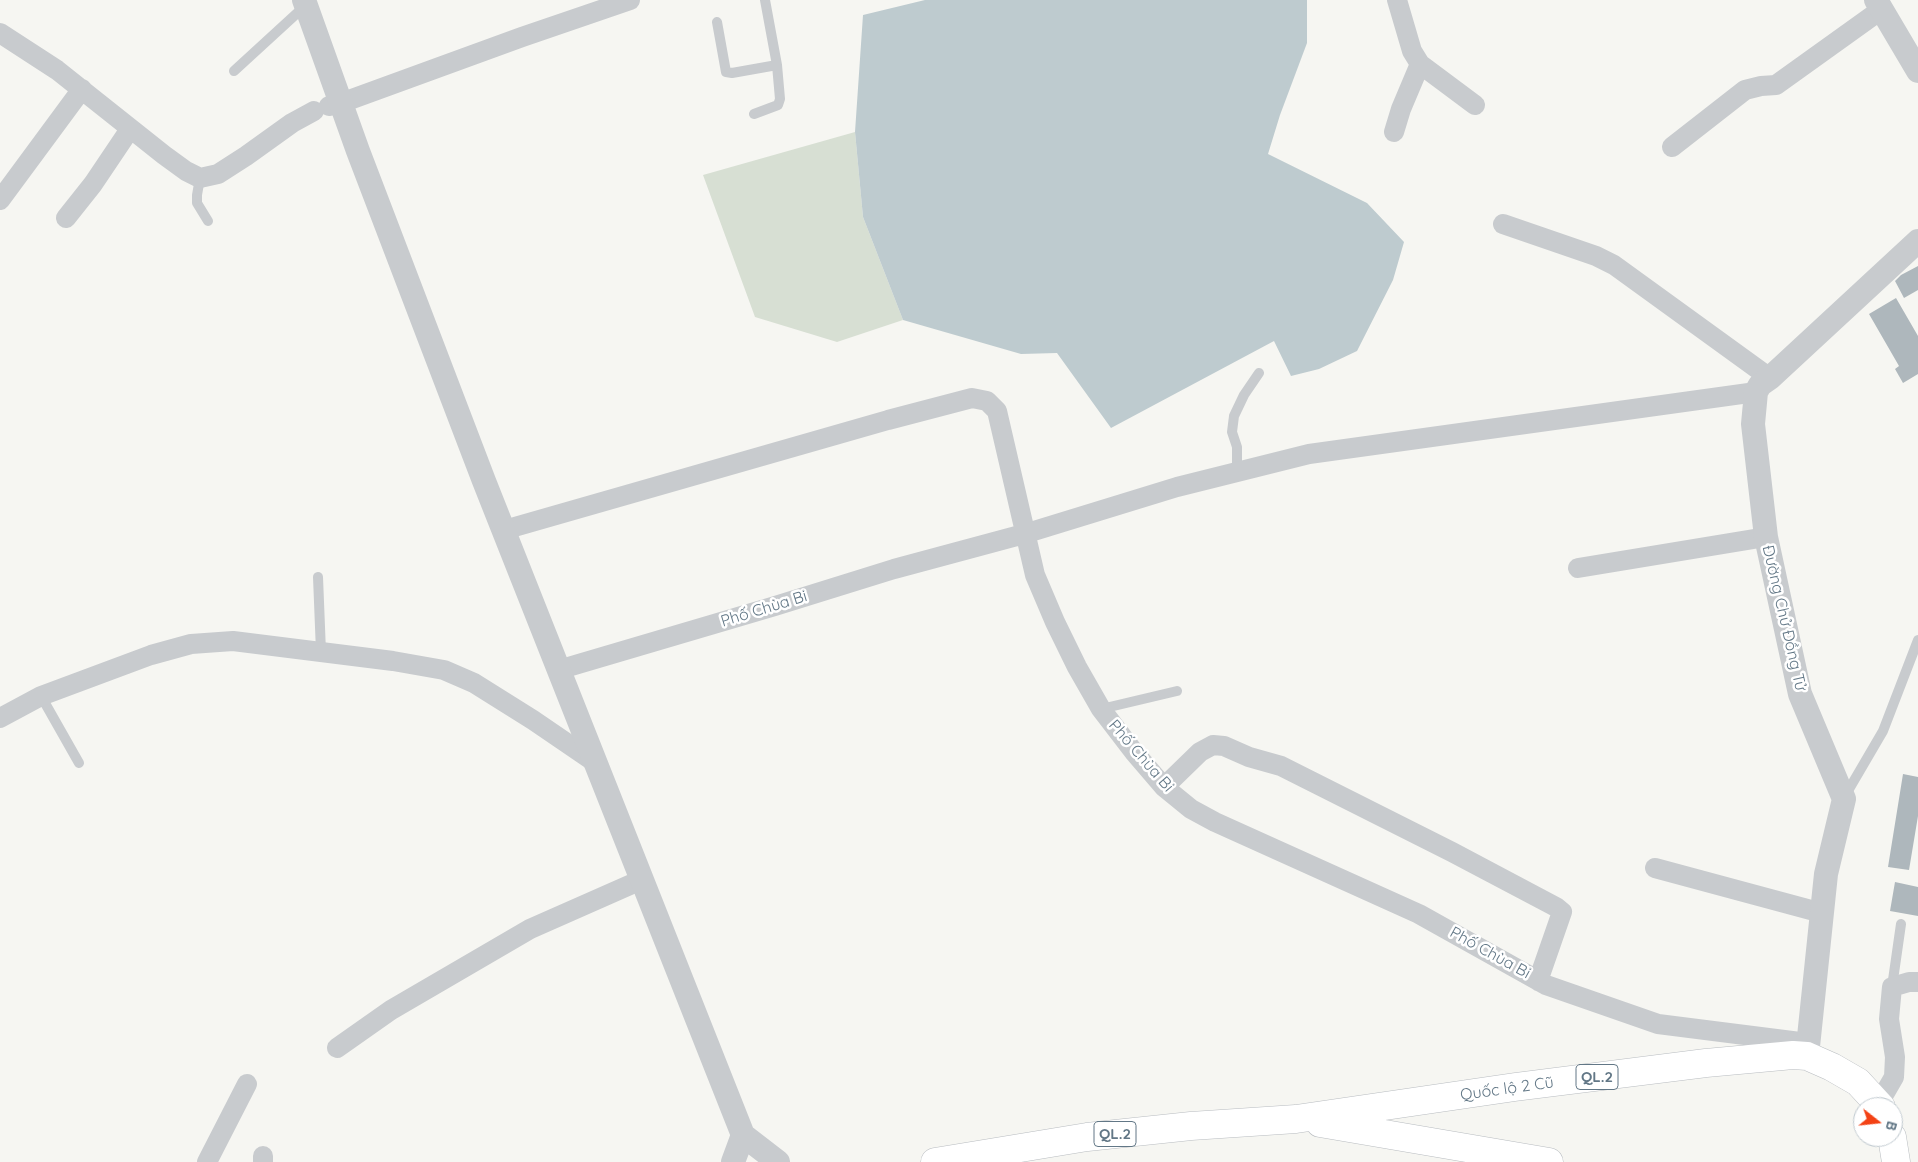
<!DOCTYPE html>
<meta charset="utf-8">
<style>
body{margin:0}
#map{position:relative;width:1918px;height:1162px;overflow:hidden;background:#f6f6f2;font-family:Quicksand,sans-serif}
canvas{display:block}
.north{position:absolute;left:1853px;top:1097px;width:50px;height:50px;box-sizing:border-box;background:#fff;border:1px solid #c0c9cf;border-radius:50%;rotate:106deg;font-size:14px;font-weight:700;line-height:20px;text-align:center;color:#627786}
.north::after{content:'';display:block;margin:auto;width:18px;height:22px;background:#f34215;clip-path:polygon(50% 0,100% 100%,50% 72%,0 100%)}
</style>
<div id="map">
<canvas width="1918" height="1162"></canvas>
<div class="north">B</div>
</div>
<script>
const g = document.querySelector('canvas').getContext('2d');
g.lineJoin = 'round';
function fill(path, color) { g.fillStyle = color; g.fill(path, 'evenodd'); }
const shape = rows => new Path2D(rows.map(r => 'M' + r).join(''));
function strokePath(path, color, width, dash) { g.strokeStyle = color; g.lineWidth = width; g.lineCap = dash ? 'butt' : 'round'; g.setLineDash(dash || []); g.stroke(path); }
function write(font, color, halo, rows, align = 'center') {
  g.font = font + ' Quicksand,sans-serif'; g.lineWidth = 5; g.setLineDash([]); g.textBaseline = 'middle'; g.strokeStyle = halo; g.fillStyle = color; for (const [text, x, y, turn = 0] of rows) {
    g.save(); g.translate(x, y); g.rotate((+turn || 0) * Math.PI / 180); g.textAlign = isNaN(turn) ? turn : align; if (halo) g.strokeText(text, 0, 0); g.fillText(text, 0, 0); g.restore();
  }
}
fill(shape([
 [855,132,863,217,903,320,837,342,755,317,703,175]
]), '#d7dfd3');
fill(shape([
 [925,0,1307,0,1307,43,1280,115,1268,154,1367,203,1404,242,1393,280,1357,351,1319,369,1291,376,1274,341,1111,428,1057,353,1021,354,903,320,863,217,855,132,863,15]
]), '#becbcf');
fill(shape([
 [1918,266,1918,290,1904,298,1895,281,1901,275],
 [1896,298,1918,336,1918,374,1903,383,1895,369,1899,366,1869,314],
 [1903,774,1918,777,1918,816,1909,870,1888,867],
 [1895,882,1918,887,1918,916,1890,911]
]), '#aeb7bc');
const primary = shape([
 [1320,1123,1549,1162],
 [1892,1137,1896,1162],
 [935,1162,1087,1137,1191,1126,1296,1119,1515,1087,1706,1063,1793,1055,1807,1056,1832,1067,1858,1082,1881,1107]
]);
strokePath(primary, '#b8bcc0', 29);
strokePath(shape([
 [717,22,726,72,732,73,777,65],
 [234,71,306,5],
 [754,114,778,105,780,99,777,65,765,0],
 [200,178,197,195,197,203,208,221],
 [1237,472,1237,447,1232,432,1234,416,1244,395,1259,373],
 [318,577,321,652],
 [41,696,79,763],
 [1101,709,1177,691],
 [1845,796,1883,731,1918,640],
 [1892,987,1901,924]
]), '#c8cbce', 10);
strokePath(shape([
 [1397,0,1412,51,1420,64,1475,105],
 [0,33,57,70,164,155,186,171,200,178,218,174,246,156,292,123,314,111],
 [329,106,341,103,522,37,630,0],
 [1394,132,1401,109,1420,64],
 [1672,147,1745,90,1761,86,1776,85,1882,9],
 [0,200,82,89],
 [66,218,93,184,130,129],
 [1503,224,1596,256,1614,265,1770,378],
 [504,530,888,420,972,398,987,401,997,411,1035,575,1055,622,1077,667,1101,709,1134,752,1164,787,1191,809,1215,822,1419,914,1546,985,1658,1024,1808,1043],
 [1578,568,1766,537],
 [558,670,775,606,894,569,1024,534,1177,487,1309,454,1756,392],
 [0,718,41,696,151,655,191,644,233,641,393,661,444,670,474,683,533,720,596,763],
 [1164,787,1200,752,1213,745,1224,746,1249,757,1281,766,1452,852,1556,907,1562,912,1538,981],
 [1655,868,1822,913],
 [337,1048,391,1010,530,929,641,880],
 [1879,1103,1894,1077,1895,1057,1889,1019,1892,987,1909,982,1918,982],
 [263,1156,263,1162],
 [207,1162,247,1084]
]), '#c8cbce', 20);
strokePath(shape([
 [304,0,358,151,484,481,743,1135,778,1162],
 [1876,0,1918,71],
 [1807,1056,1826,874,1844,799,1800,694,1766,537,1753,424,1756,392,1760,385,1770,378,1918,241],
 [733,1162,743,1135]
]), '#c8cbce', 24);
strokePath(primary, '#fff', 28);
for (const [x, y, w] of [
 [1597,1077,42],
 [1115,1134,42]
]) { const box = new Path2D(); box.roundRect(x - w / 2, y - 12.5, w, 25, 4); g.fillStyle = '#fff'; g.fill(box); strokePath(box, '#627786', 1); }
write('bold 15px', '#627786', null, [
 ["QL.2",1597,1077],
 ["QL.2",1115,1134]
]);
write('16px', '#627786', '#fff', [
 ["Phố Chùa Bi",764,609,-17],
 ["Đường Chử Đồng Tử",1784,618,77],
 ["Phố Chùa Bi",1141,756,49],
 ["Phố Chùa Bi",1490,953,29],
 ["Quốc lộ 2 Cũ",1507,1089,-8]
]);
</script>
